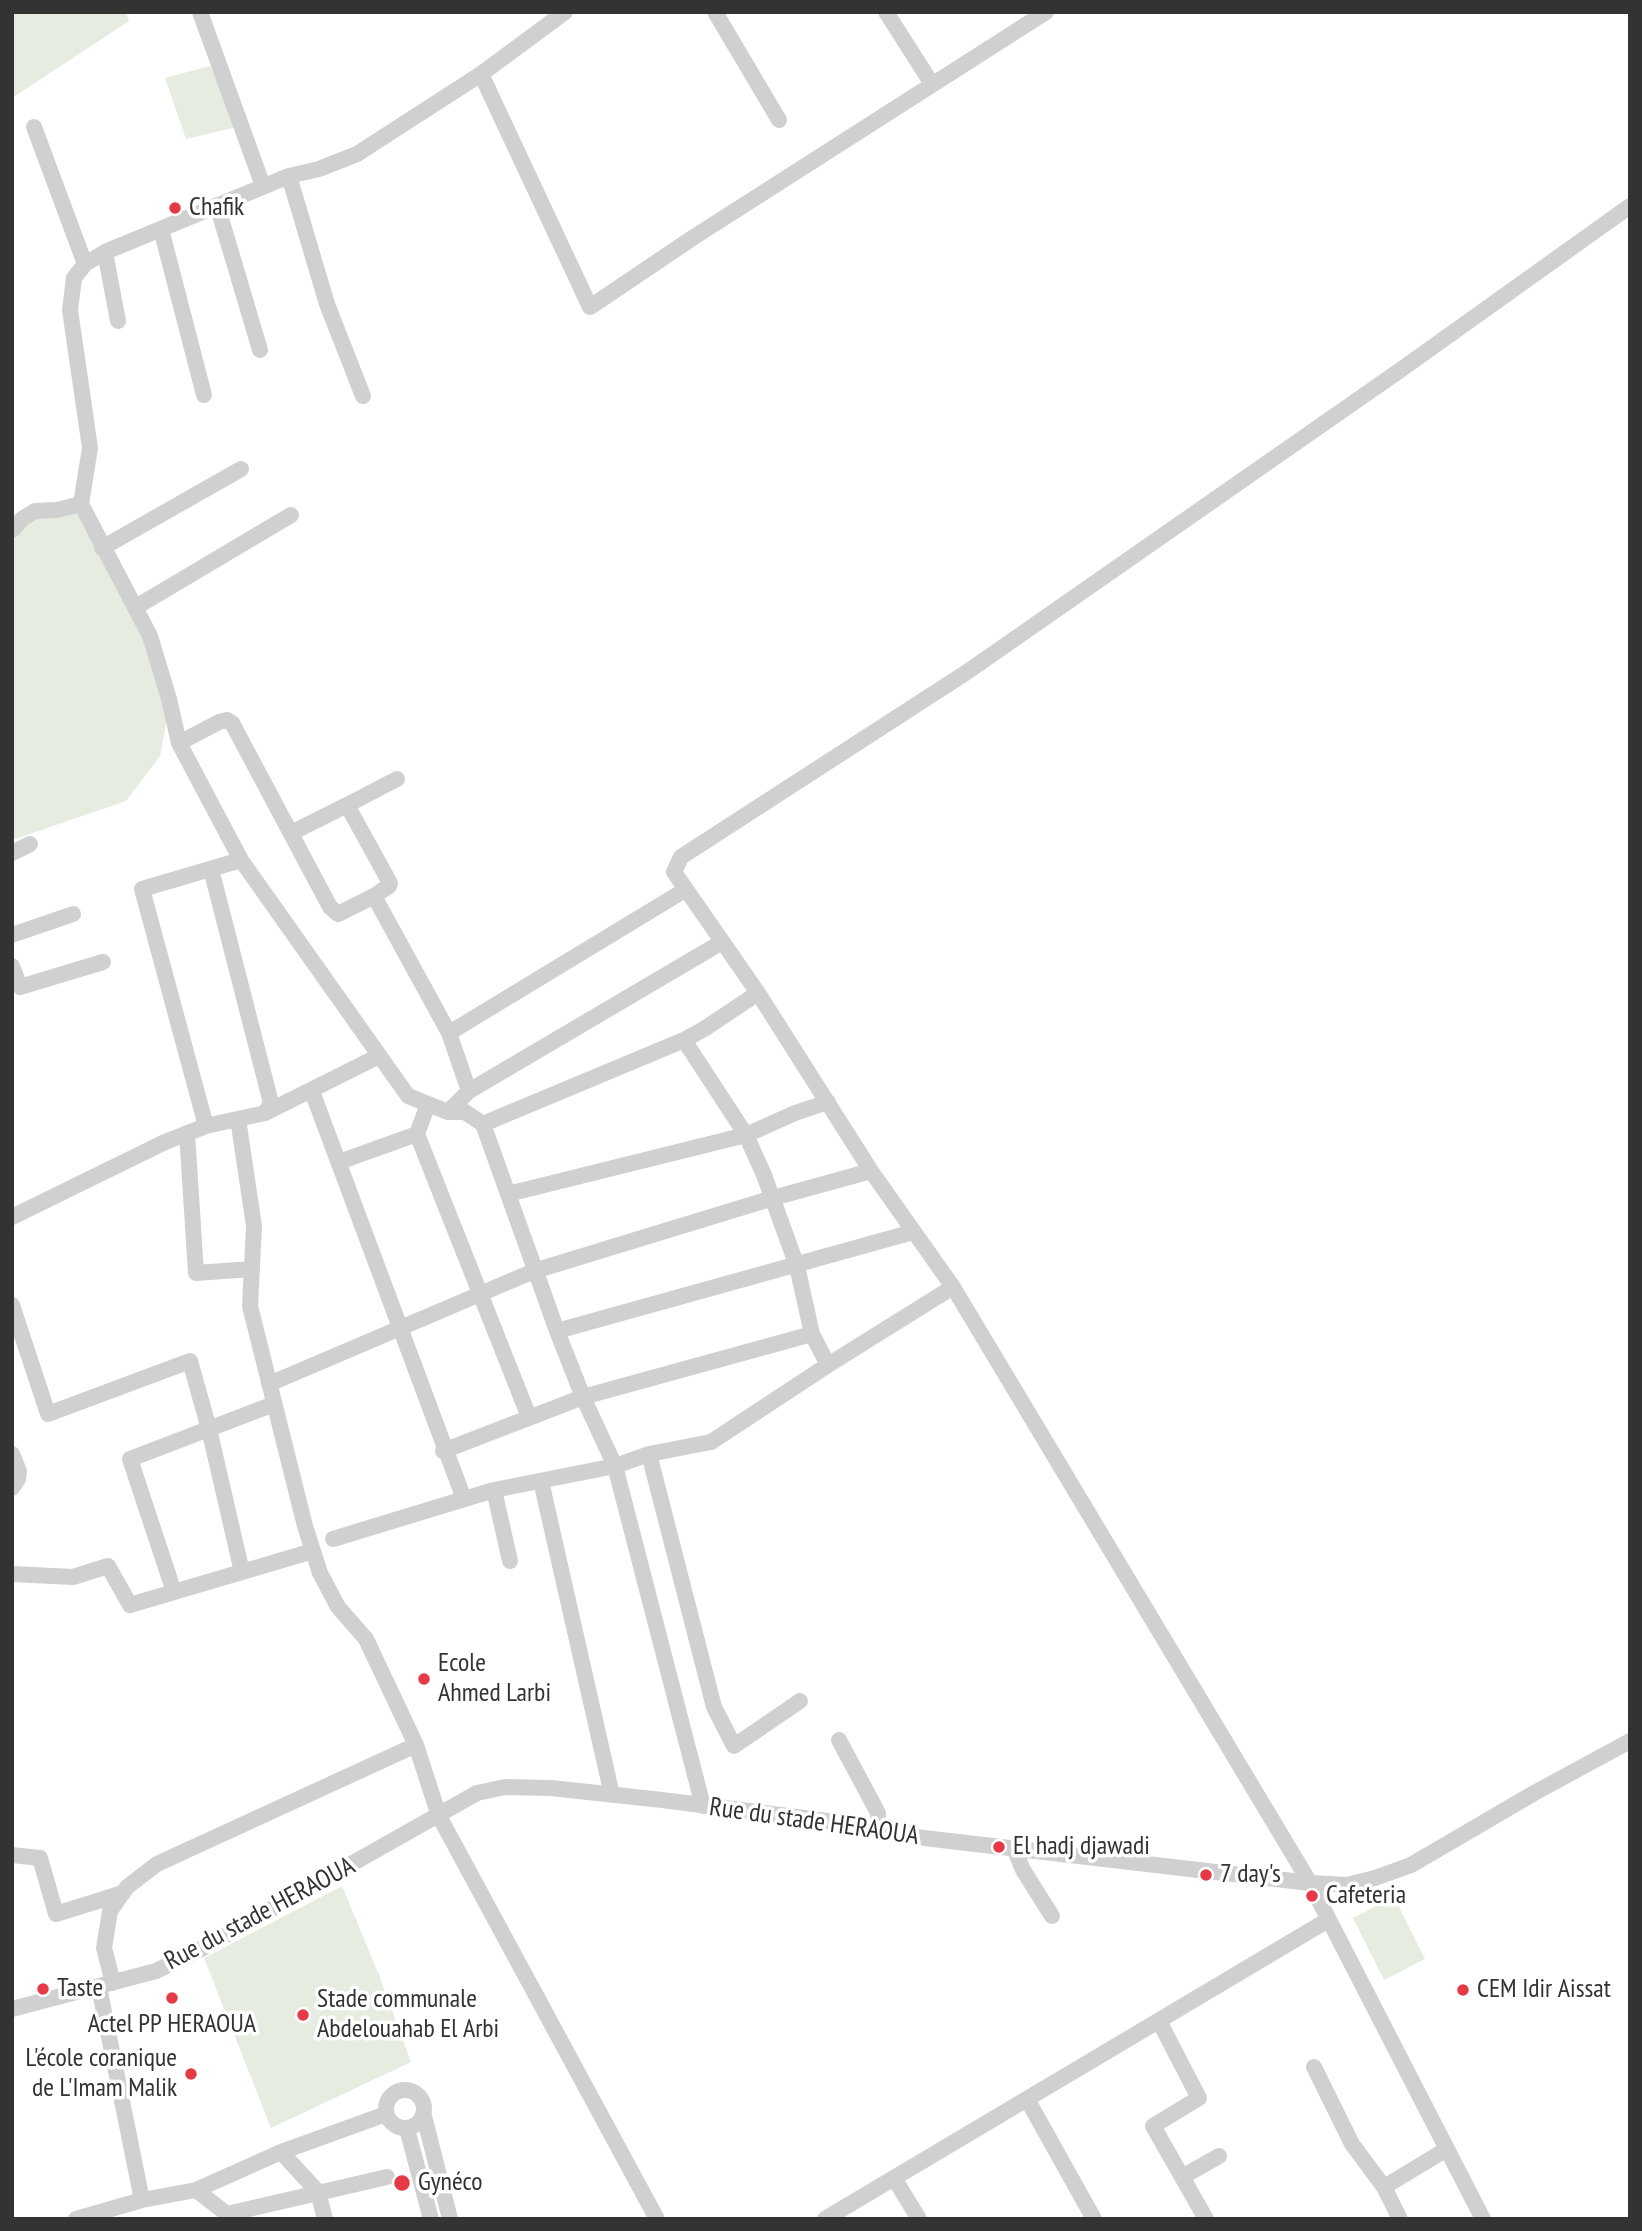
<!DOCTYPE html>
<meta charset="utf-8">
<style>
body{margin:0}
#map{position:relative;width:1642px;height:2231px;overflow:hidden;background:#fff;font-family:"PT Sans Narrow",sans-serif}
canvas{display:block}
.frame{position:absolute;inset:0;border:14px solid #333;pointer-events:none}
</style>
<div id="map">
<canvas width="1642" height="2231"></canvas>
<div class="frame"></div>
</div>
<script>
const g = document.querySelector('canvas').getContext('2d');
g.lineJoin = 'round';
function fill(path, color) { g.fillStyle = color; g.fill(path, 'evenodd'); }
const shape = rows => new Path2D(rows.map(r => 'M' + r).join(''));
function strokePath(path, color, width, dash) { g.strokeStyle = color; g.lineWidth = width; g.lineCap = dash ? 'butt' : 'round'; g.setLineDash(dash || []); g.stroke(path); }
function write(font, color, halo, rows, align = 'center') {
  g.font = font + ' "PT Sans Narrow",sans-serif'; g.lineWidth = 7; g.setLineDash([]); g.textBaseline = 'middle'; g.strokeStyle = halo; g.fillStyle = color; for (const [text, x, y, turn = 0] of rows) {
    g.save(); g.translate(x, y); g.rotate((+turn || 0) * Math.PI / 180); g.textAlign = isNaN(turn) ? turn : align; if (halo) g.strokeText(text, 0, 0); g.fillText(text, 0, 0); g.restore();
  }
}
fill(shape([
 [12,12,126,12,129,21,12,98],
 [210,66,241,126,186,139,165,78],
 [67,510,88,518,111,556,170,702,160,756,126,801,12,840,12,534,31,516],
 [342,1886,379,1975,411,2062,271,2128,204,1958],
 [1394,1897,1425,1959,1384,1980,1353,1918]
]), '#e6ecdf');
strokePath(shape([
 [200,12,263,186],
 [715,12,779,120],
 [886,12,932,84],
 [481,74,590,307,694,237,1046,12],
 [34,127,85,264],
 [289,176,327,304,363,396],
 [217,205,260,350],
 [161,229,204,395],
 [105,252,118,321],
 [81,504,150,636,169,699,179,743,241,860,408,1096,448,1112,465,1112,483,1124,557,1331,583,1397,615,1466,703,1806],
 [12,530,22,519,35,511,57,510,81,504,90,448,70,310,74,278,85,264,105,252,289,176,319,169,357,154,481,74,565,12],
 [102,548,241,469],
 [136,607,291,515],
 [179,743,219,722,227,720,232,723,330,907,338,914,374,896,449,1033,469,1091],
 [347,805,397,779],
 [291,833,347,805,390,883,389,886,374,896],
 [12,853,30,844],
 [12,935,73,914],
 [12,966,20,987,103,962],
 [449,1033,685,890],
 [684,1040,746,1135,764,1175,797,1266,812,1334,828,1365],
 [313,1094,464,1499],
 [428,1104,417,1134,529,1417],
 [448,1112,469,1091,722,942],
 [265,1113,379,1056],
 [238,1119,254,1226,250,1306,305,1526,320,1573,338,1607,366,1639,416,1745,439,1816,657,2219],
 [483,1124,684,1040,704,1029,758,993],
 [206,1126,142,889,241,860],
 [187,1133,196,1273,252,1269],
 [339,1162,417,1134],
 [508,1194,746,1135,795,1113,828,1102],
 [12,1217,165,1142,206,1126,265,1113,271,1103,211,869],
 [12,1305,48,1414,190,1361,209,1429,242,1572],
 [557,1331,913,1232],
 [269,1384,534,1271,773,1198,871,1171],
 [443,1451,583,1397,812,1334],
 [12,1454,19,1471,18,1479,12,1488],
 [649,1454,714,1707,734,1746,800,1701],
 [541,1481,612,1795],
 [333,1539,494,1490],
 [510,1561,494,1490,615,1466,649,1454,711,1442,828,1365,953,1287],
 [12,1574,73,1577,108,1566,130,1605,313,1551],
 [174,1592,130,1459,274,1404],
 [839,1740,878,1813,879,1830],
 [1014,1848,1023,1870,1052,1916],
 [12,1855,40,1858,56,1914,123,1893],
 [113,1983,104,1948,110,1911,127,1887,157,1864,416,1745],
 [99,1987,142,2200],
 [12,2009,156,1971,201,1949,477,1793,505,1787,551,1788,662,1800,836,1822,924,1838,1310,1883,1347,1885,1375,1878,1411,1865,1536,1792,1630,1741],
 [1159,2021,1199,2098,1153,2126,1206,2219],
 [1314,2067,1352,2144,1384,2187],
 '386 2109a19 19 0 1 1 38 0a19 19 0 1 1-38 0Z',
 [1027,2099,1094,2219],
 [424,2116,450,2219],
 [407,2129,431,2219],
 [281,2152,386,2114],
 [1182,2177,1219,2156],
 [894,2178,919,2219],
 [196,2190,227,2214,387,2177],
 [76,2219,142,2200,196,2190,281,2152,318,2192,325,2219],
 [825,2219,1328,1920],
 [1400,2219,1384,2187,1447,2149],
 [1483,2219,1310,1883,953,1287,871,1171,758,993,674,872,681,857,967,672,1399,371,1630,206]
]), '#d0d0d0', 16);
for (const [x, y, r, color] of [
 [175,208,7,"#e63946"],
 [424,1679,7,"#e63946"],
 [999,1847,7,"#e63946"],
 [1206,1875,7,"#e63946"],
 [1312,1896,7,"#e63946"],
 [43,1989,7,"#e63946"],
 [1463,1990,7,"#e63946"],
 [172,1998,7,"#e63946"],
 [303,2015,7,"#e63946"],
 [191,2074,7,"#e63946"],
 [402,2183,9,"#e63946"]
]) { const dot = new Path2D(); dot.arc(x, y, r, 0, 2 * Math.PI); g.fillStyle = color; g.fill(dot); strokePath(dot, '#fff', 2.5); }
write('26px', '#333', '#fff', [
 ["Chafik",189,208],
 ["Ecole",438,1664],
 ["Ahmed Larbi",438,1694],
 ["El hadj djawadi",1013,1847],
 ["7 day's",1220,1875],
 ["Cafeteria",1326,1896],
 ["Taste",57,1989],
 ["CEM Idir Aissat",1477,1990],
 ["Stade communale",317,2000],
 ["Abdelouahab El Arbi",317,2030],
 ["Actel PP HERAOUA",172,2025,"center"],
 ["L'école coranique",177,2059,"right"],
 ["de L'Imam Malik",177,2089,"right"],
 ["Gynéco",418,2183]
], 'left');
write('26px', '#333', '#fff', [
 ["Rue du stade HERAOUA",814,1822,8],
 ["Rue du stade HERAOUA",260,1914,-28]
]);
</script>
